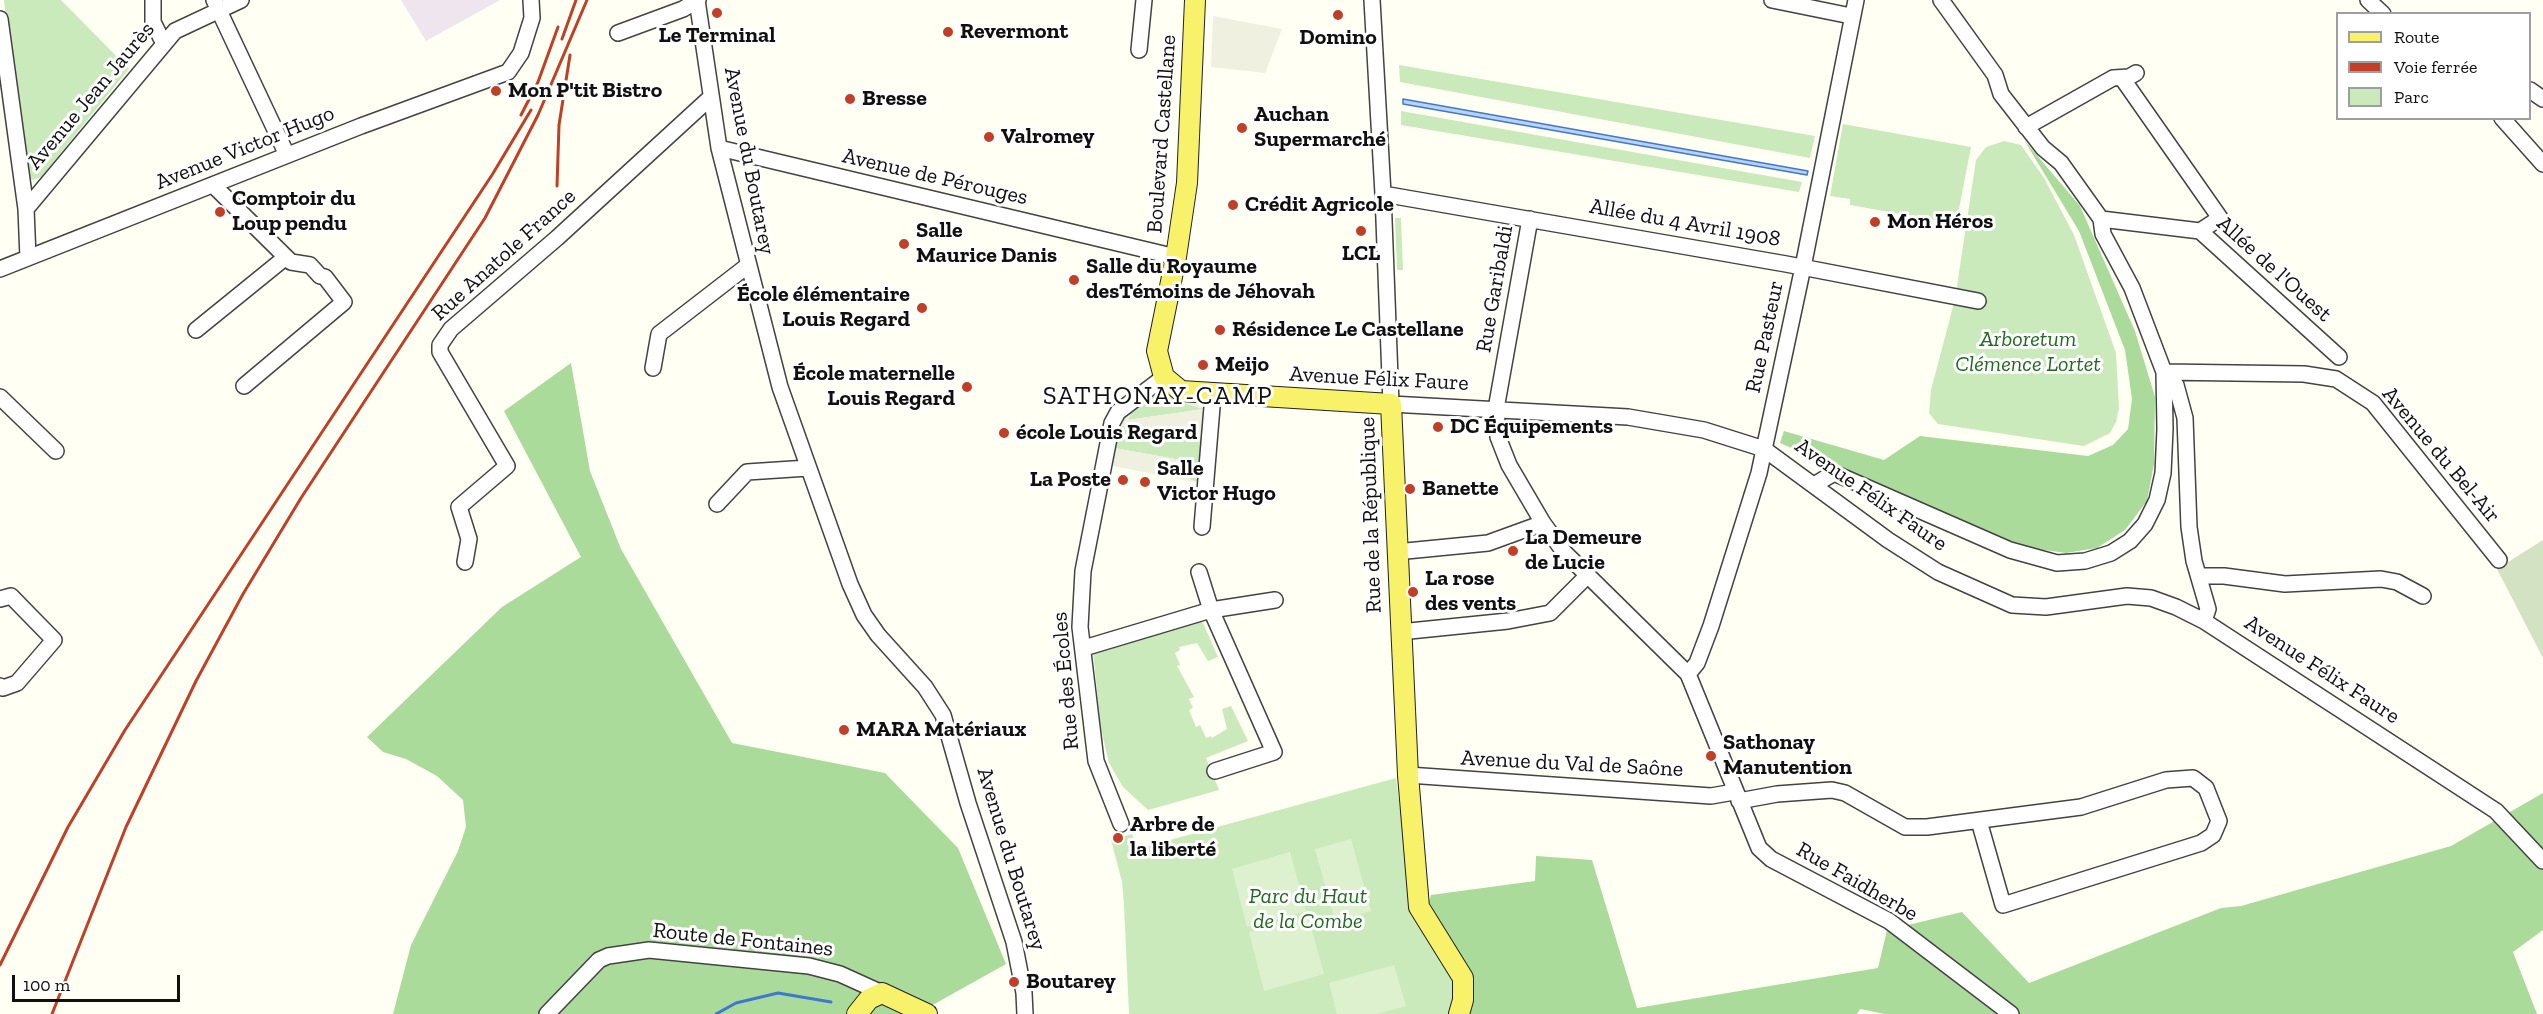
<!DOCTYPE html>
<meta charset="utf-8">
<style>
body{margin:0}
#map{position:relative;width:2543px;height:1014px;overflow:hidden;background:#fffff4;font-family:"Zilla Slab",serif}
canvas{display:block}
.legend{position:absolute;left:2336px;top:12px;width:195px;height:108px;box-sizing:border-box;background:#fff;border:2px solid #9f9f9f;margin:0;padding:8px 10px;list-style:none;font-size:18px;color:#101010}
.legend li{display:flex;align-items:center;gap:12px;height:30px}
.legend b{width:30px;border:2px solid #9f9f9f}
.scale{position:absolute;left:12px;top:975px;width:168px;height:27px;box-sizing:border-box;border:3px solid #101010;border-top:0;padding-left:8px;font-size:18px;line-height:21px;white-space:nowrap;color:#101010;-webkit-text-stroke:4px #fff;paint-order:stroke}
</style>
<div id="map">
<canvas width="2543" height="1014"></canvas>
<ul class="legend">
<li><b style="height:8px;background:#f8f26b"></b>Route</li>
<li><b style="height:8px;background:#c23f27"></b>Voie ferrée</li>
<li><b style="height:16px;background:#cbeabc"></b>Parc</li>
</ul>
<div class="scale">100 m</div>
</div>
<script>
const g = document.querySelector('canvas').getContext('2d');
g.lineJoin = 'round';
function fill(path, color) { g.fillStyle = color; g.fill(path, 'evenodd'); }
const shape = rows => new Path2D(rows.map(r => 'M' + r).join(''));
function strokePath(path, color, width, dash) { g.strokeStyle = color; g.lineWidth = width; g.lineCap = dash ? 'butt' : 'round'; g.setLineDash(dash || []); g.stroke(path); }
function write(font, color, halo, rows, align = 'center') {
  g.font = font + ' "Zilla Slab",serif'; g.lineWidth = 6; g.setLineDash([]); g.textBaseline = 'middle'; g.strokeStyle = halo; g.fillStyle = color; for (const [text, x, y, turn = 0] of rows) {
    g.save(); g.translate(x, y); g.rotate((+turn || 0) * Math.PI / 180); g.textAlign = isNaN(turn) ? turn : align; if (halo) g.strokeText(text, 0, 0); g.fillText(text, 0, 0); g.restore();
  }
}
fill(shape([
 [401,0,500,0,426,41]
]), '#eee5ee');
fill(shape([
 [4,0,61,0,129,69,41,177,33,180,27,177,24,166],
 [1399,65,1815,136,1810,158,1400,82],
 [1401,111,1802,182,1799,192,1401,125],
 [1843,124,1971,147,1956,224,1850,205,1850,199,1830,196],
 [2004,141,2021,145,2044,178,2074,235,2116,353,2119,408,2116,422,2110,433,2084,446,1938,424,1929,413,1931,390,1955,299,1976,160,1986,147],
 [1395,218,1401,218,1403,270,1397,270],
 [1159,392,1166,393,1178,401,1204,409,1128,420,1131,413],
 [1118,425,1202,438,1197,482,1190,480,1192,462,1114,448],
 [1196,619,1203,623,1218,657,1208,661,1197,643,1179,647,1180,650,1175,653,1180,665,1177,666,1194,697,1189,699,1193,708,1189,710,1196,727,1200,725,1206,738,1211,736,1212,738,1227,729,1222,709,1231,706,1248,741,1206,758,1219,790,1148,810,1123,787,1109,763,1101,729,1093,651],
 [1396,778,1413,909,1457,980,1453,1014,1129,1014,1124,905,1122,882,1111,840,1132,834,1137,849]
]), '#cbeabc');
fill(shape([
 [2024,140,2080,206,2135,331,2155,397,2154,464,2147,501,2125,530,2097,548,2066,553,2022,547,1978,530,1780,443,1784,431,1884,460,1920,436,2088,456,2113,445,2128,429,2132,399,2125,350,2079,231],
 [571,363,590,471,621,549,732,743,885,773,958,848,1006,964,929,1007,926,1014,393,1014,411,945,458,851,466,827,463,800,437,776,406,759,383,752,367,737,502,607,581,557,504,411],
 [2543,793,2543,930,2513,952,2537,1014,1885,1014,1860,1009,1857,1014,1469,1014,1471,976,1429,902,1431,895,1535,881,1536,856,1592,860,1637,1008,1878,968,1887,930,1962,912,2029,983,2221,908,2241,906,2451,846]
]), '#abdb9b');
fill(shape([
 [2543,540,2543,658,2497,569]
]), '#d2e2c3');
fill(shape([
 [1351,839,1371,911,1335,921,1315,849],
 [1290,852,1306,911,1247,927,1232,869],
 [1308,916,1324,974,1264,991,1249,932],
 [1394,965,1406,1006,1376,1014,1337,1014,1329,983]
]), '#def1ce');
fill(shape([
 [1213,16,1282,29,1265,73,1211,67],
 [1163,387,1206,405,1198,483,1108,465,1114,423],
 [1159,392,1166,393,1178,401,1204,409,1128,420,1131,413],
 [1118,425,1202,438,1197,481,1190,480,1192,462,1114,448]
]), '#f0f0e1');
const water = shape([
 [1403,99,1808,171,1807,175,1403,104,1403,99]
]);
fill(water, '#b8d3f6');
strokePath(water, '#3f78ce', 1.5);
strokePath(shape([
 [716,1014,736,1003,778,993,831,1002]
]), '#3f78ce', 3);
const minor = shape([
 [153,0,153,22,164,44],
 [214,0,287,155],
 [697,0,719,148,780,387,850,584,864,615,878,635,925,687,943,715,968,803,1014,942,1024,993,1025,1014],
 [1372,0,1383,194,1391,404,1628,417,1704,430,1764,449,1888,540,1938,572,2012,605,2046,607,2127,596,2151,598,2176,607,2204,621,2496,811,2543,861],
 [1772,0,1851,16],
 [2368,0,2383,14],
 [0,19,26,209],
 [618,33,683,9,698,0],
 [1139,50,1144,0],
 [2122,78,2220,218,2200,231],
 [2530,90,2543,99],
 [2502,118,2543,164],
 [2026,127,2113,78,2129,77,2136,73],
 [719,148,1176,257],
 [213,185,291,262,310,265,320,276,325,277,344,302,244,386],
 [1383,194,1786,264,1978,301],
 [1530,219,1496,409,1498,437,1509,465,1543,523,1564,552,1688,674,1759,848,1771,859,1889,921,2011,1014],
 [2101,219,2200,231,2339,357],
 [28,258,26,209,175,31,241,0],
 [0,269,361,126,508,72,521,53,532,18,531,0],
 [196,330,286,257],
 [653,368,659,334,747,266],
 [2164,372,2304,374,2336,379,2373,403,2499,560],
 [2164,372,2176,385,2185,418,2189,527,2194,561,2208,609,2204,621],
 [0,397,56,451],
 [1814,485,1834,473,2010,550,2057,563,2085,561,2111,553,2130,541,2145,524,2157,500,2163,473,2165,429,2164,372,2132,288,2103,234,2101,219,2061,163,2043,148,2001,94,1995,75,1941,0],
 [717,504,747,472,808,468],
 [1202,527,1213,395],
 [1396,552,1488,543,1543,523],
 [465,562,469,539,459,507,507,466,440,352,440,345,451,329,557,238,711,97],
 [1199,572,1211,610,1274,752,1215,771],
 [2199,576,2224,576,2285,584,2381,579,2397,582,2423,596],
 [0,599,11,596,54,640,17,683,3,688,0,686],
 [1400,632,1508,621,1550,613,1587,576],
 [1084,648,1211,610,1275,600],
 [1688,674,1697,663,1711,626,1759,473,1803,267,1856,0],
 [1408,775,1711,796,1734,792],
 [1739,801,1777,794,1832,790,1845,793,1905,827,1927,827,2081,807,2166,780,2193,778,2206,788,2219,821,2213,835,2201,843,2003,905,1979,821],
 [1121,824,1096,761,1080,627,1083,571,1112,423,1118,412,1164,377],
 [547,1014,599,960,608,956,649,950,809,966,840,974,882,993]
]);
const major = shape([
 [1195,0,1187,183,1176,257,1157,351,1164,377,1181,391,1391,404,1408,775,1419,907,1463,978,1463,1000,1459,1014],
 [857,1014,869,999,882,993,927,1014]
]);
strokePath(minor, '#434343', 18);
strokePath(major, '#212121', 22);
strokePath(minor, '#fff', 15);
strokePath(major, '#f8f26b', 20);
strokePath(shape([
 [562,39,576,0],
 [521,115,538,82,558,27],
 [557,186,559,125,570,55],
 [0,965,68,827,125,730,492,175,531,110],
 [52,1014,126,827,196,681,243,594,301,498,485,218,538,115,587,0]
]), '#c23f27', 3);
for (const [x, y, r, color] of [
 [717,13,6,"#c23f27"],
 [1338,15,6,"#c23f27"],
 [948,32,6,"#c23f27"],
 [496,91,6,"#c23f27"],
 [850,99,6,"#c23f27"],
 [1242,128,6,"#c23f27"],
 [989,137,6,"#c23f27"],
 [1233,205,6,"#c23f27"],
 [220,212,6,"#c23f27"],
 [1875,222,6,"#c23f27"],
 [1361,231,6,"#c23f27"],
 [904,244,6,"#c23f27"],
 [1074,280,6,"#c23f27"],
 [922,308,6,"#c23f27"],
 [1220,330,6,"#c23f27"],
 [1203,365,6,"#c23f27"],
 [967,387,6,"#c23f27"],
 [1438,427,6,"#c23f27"],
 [1004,433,6,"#c23f27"],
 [1123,480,6,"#c23f27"],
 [1145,482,6,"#c23f27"],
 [1410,489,6,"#c23f27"],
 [1513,551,6,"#c23f27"],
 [1413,592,6,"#c23f27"],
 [844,730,6,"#c23f27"],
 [1711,756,6,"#c23f27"],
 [1118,838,6,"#c23f27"],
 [1014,982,6,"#c23f27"]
]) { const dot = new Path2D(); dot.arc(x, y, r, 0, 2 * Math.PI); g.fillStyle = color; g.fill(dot); strokePath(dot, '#fff', 2); }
write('bold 22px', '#101010', '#fff', [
 ["Revermont",960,32],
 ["Le Terminal",717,36,"center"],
 ["Domino",1338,38,"center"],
 ["Mon P'tit Bistro",508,91],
 ["Bresse",862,99],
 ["Auchan",1254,115],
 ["Supermarché",1254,140],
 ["Valromey",1001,137],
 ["Comptoir du",232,199],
 ["Loup pendu",232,224],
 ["Crédit Agricole",1245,205],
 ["Mon Héros",1887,222],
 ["Salle",916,231],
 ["Maurice Danis",916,256],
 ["LCL",1361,254,"center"],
 ["Salle du Royaume",1086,267],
 ["desTémoins de Jéhovah",1086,292],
 ["École élémentaire",910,295,"right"],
 ["Louis Regard",910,320,"right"],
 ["Résidence Le Castellane",1232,330],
 ["Meijo",1215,365],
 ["École maternelle",955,374,"right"],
 ["Louis Regard",955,399,"right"],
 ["DC Équipements",1450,427],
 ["école Louis Regard",1016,433],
 ["Salle",1157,469],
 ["Victor Hugo",1157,494],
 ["La Poste",1111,480,"right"],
 ["Banette",1422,489],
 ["La Demeure",1525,538],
 ["de Lucie",1525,563],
 ["La rose",1425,579],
 ["des vents",1425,604],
 ["MARA Matériaux",856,730],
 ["Sathonay",1723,743],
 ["Manutention",1723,768],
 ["Arbre de",1130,825],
 ["la liberté",1130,850],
 ["Boutarey",1026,982]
], 'left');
write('22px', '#101010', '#fff', [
 ["Avenue Jean Jaurès",91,96,-50],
 ["Boulevard Castellane",1162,134,-86],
 ["Avenue Victor Hugo",245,148,-22],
 ["Avenue du Boutarey",749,161,79],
 ["Avenue de Pérouges",935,177,13],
 ["Allée du 4 Avril 1908",1685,223,10],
 ["Rue Anatole France",504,255,-42],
 ["Allée de l'Ouest",2274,269,42],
 ["Rue Garibaldi",1495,289,-80],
 ["Rue Pasteur",1765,337,-78],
 ["Avenue Félix Faure",1379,379,3],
 ["Avenue du Bel-Air",2441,455,50],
 ["Avenue Félix Faure",1871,495,35],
 ["Rue de la République",1371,515,-92],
 ["Avenue Félix Faure",2322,670,33],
 ["Rue des Écoles",1066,681,-95],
 ["Avenue du Val de Saône",1572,764,3],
 ["Avenue du Boutarey",1011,859,73],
 ["Rue Faidherbe",1857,882,30],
 ["Route de Fontaines",743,940,6]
]);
write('italic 22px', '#20691f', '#fff', [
 ["Arboretum",2028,340],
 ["Clémence Lortet",2028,365],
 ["Parc du Haut",1308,897],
 ["de la Combe",1308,922]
]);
g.letterSpacing = '1.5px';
write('26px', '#101010', '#fff', [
 ["SATHONAY-CAMP",1158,397]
]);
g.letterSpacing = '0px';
</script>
